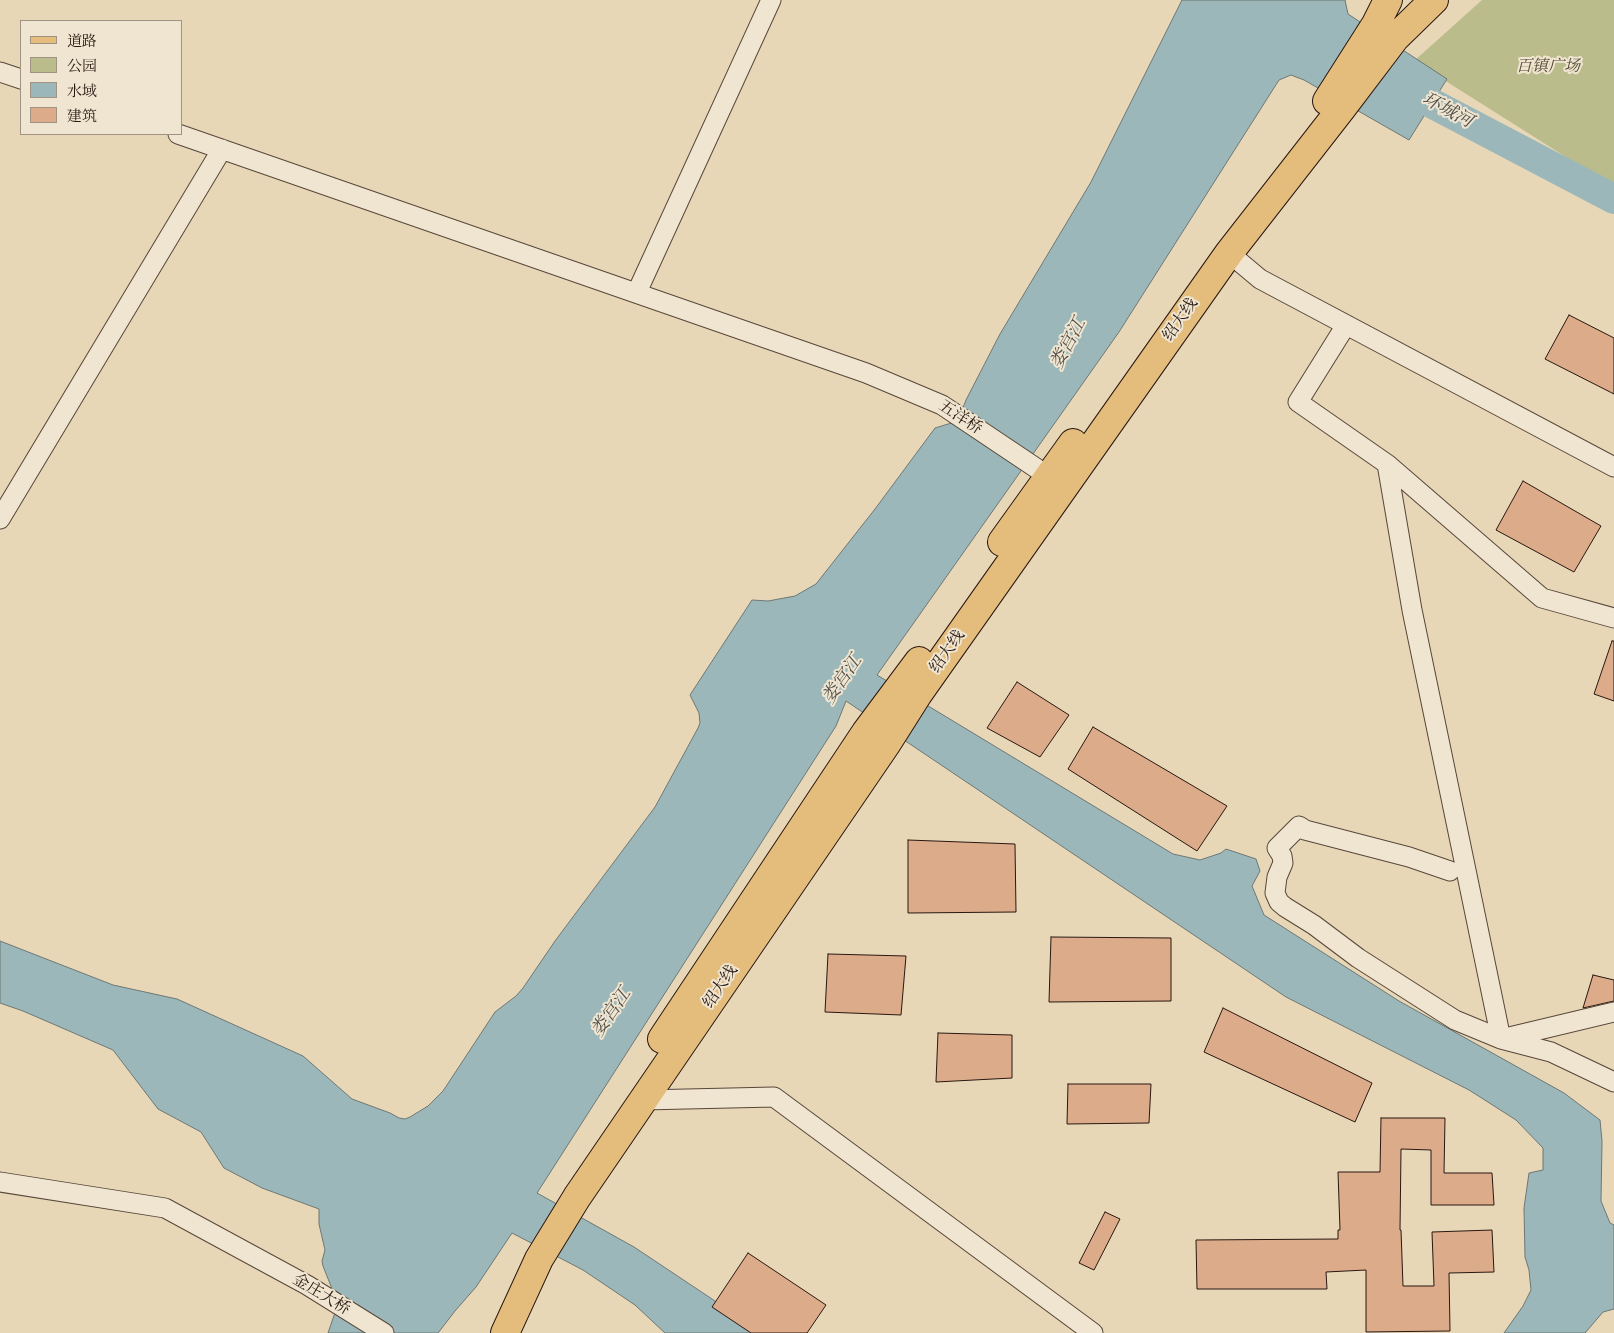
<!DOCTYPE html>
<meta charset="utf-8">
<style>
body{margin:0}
#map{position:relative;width:1614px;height:1333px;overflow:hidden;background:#e7d7b7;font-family:Cardo,"Noto Serif SC",serif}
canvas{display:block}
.legend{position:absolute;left:20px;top:20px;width:162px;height:115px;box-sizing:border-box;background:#efe5d0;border:1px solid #a09383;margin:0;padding:6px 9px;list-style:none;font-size:15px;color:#291710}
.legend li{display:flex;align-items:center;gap:10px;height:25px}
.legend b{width:25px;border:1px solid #a09383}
</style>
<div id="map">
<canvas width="1614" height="1333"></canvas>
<ul class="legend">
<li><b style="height:6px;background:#e4bc7c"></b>道路</li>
<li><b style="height:14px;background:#babd8b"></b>公园</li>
<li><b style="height:14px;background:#9bb7b9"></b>水域</li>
<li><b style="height:14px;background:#dcab89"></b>建筑</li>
</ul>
</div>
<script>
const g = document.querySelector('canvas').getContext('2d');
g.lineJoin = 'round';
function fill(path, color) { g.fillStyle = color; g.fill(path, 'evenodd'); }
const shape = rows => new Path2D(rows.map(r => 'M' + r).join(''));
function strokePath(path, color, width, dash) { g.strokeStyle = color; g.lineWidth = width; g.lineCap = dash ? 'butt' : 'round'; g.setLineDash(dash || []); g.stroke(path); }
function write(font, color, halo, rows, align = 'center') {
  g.font = font + ' Cardo,"Noto Serif SC",serif'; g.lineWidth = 4; g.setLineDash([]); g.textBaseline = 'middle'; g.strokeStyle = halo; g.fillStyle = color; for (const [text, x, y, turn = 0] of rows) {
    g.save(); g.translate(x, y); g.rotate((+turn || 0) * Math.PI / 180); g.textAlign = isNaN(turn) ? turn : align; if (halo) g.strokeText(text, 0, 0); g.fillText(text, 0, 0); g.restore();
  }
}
fill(shape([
 [1482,0,1614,0,1614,185,1607,183,1414,61]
]), '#babd8b');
const water = shape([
 [1182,0,1345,0,1348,14,1447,79,1409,140,1304,80,1291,75,1279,80,1119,332,877,675,1173,854,1200,860,1221,853,1226,849,1256,859,1260,871,1252,886,1264,915,1399,1001,1564,1093,1600,1120,1602,1141,1601,1201,1610,1223,1614,1225,1614,1309,1603,1312,1585,1333,1504,1333,1523,1306,1531,1290,1529,1270,1525,1257,1524,1208,1529,1173,1543,1170,1543,1148,1516,1120,1469,1090,1286,997,846,701,836,726,537,1193,634,1247,763,1333,665,1333,635,1305,583,1270,512,1233,476,1287,455,1311,438,1333,328,1333,338,1304,323,1266,322,1261,325,1250,319,1224,319,1209,262,1188,224,1168,201,1132,158,1109,113,1050,23,1011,0,1003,0,941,113,985,177,999,303,1056,352,1099,390,1113,399,1118,405,1119,410,1117,428,1106,443,1091,495,1012,516,996,523,988,555,941,655,807,698,728,700,723,699,713,690,695,752,600,768,601,795,596,816,584,875,509,935,428,958,421,966,400,1000,334,1091,182,1182,0]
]);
fill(water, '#9bb7b9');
strokePath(water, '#6d7775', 1);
strokePath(shape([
 [1395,84,1614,199]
]), '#9bb7b9', 30);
const building = shape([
 [1569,315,1614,338,1614,394,1545,359,1569,315],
 [1523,481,1601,526,1574,572,1496,530,1523,481],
 [1612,641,1614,641,1614,701,1594,694,1612,641],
 [1017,682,1069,715,1040,757,987,728,1017,682],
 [1093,727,1227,806,1197,851,1068,769,1093,727],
 [908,840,1015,844,1016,912,908,913,908,840],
 [1051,937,1171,938,1171,1001,1049,1002,1051,937],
 [828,954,906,956,901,1015,825,1012,828,954],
 [1593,975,1614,980,1614,1001,1583,1008,1593,975],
 [1223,1008,1372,1083,1355,1122,1204,1052,1223,1008],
 [938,1033,1012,1035,1012,1078,936,1082,938,1033],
 [1068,1084,1151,1084,1149,1123,1067,1124,1068,1084],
 [1381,1118,1445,1118,1444,1173,1492,1173,1494,1205,1431,1205,1431,1150,1401,1149,1400,1230,1401,1230,1403,1286,1434,1286,1432,1232,1492,1230,1494,1272,1449,1273,1450,1331,1366,1332,1366,1270,1326,1272,1327,1289,1197,1289,1196,1240,1338,1239,1338,1230,1340,1230,1338,1172,1380,1172,1381,1118],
 [1105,1212,1120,1219,1094,1270,1079,1263,1105,1212],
 [748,1253,826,1305,807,1333,751,1333,712,1307,748,1253]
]);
fill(building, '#dcab89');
strokePath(building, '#291710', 1);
const minor = shape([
 [0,72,21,79],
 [178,134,866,373,942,405,1048,476],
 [1229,253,1260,279,1614,467],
 [637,292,771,0],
 [1346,325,1298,402,1387,464,1412,610,1501,1039,1614,1012],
 [1387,464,1542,598,1614,618],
 [0,519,222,149],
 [1450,871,1409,857,1305,830,1299,826,1277,848,1282,856,1283,863,1277,877,1275,893,1279,902,1285,907,1314,925,1358,958,1455,1020,1501,1039,1551,1052,1614,1082],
 [643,1100,774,1097,1093,1333],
 [0,1182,165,1208,307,1285,384,1333]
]);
const primary = shape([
 [1327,101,1376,24,1388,0],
 [1002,542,1073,443],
 [662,1039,866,732,919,661],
 [505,1333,539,1259,577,1197,887,743,918,694,1229,253,1342,108,1395,38,1434,0]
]);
strokePath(minor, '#58473a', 21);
strokePath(primary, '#291710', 30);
strokePath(minor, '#efe5d0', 19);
strokePath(primary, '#e4bc7c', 28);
write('italic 16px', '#544935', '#efe5d0', [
 ["百镇广场",1548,67]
]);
write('16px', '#291710', '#efe5d0', [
 ["绍大线",1181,320,-55],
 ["五洋桥",960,418,33],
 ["绍大线",948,652,-55],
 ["绍大线",721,987,-56],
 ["金庄大桥",321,1295,31]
]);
write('italic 18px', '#514f4b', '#efe5d0', [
 ["环城河",1447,111,28],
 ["娄宫江",1069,344,-62],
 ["娄宫江",843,680,-55],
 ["娄宫江",612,1013,-55]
]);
</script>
